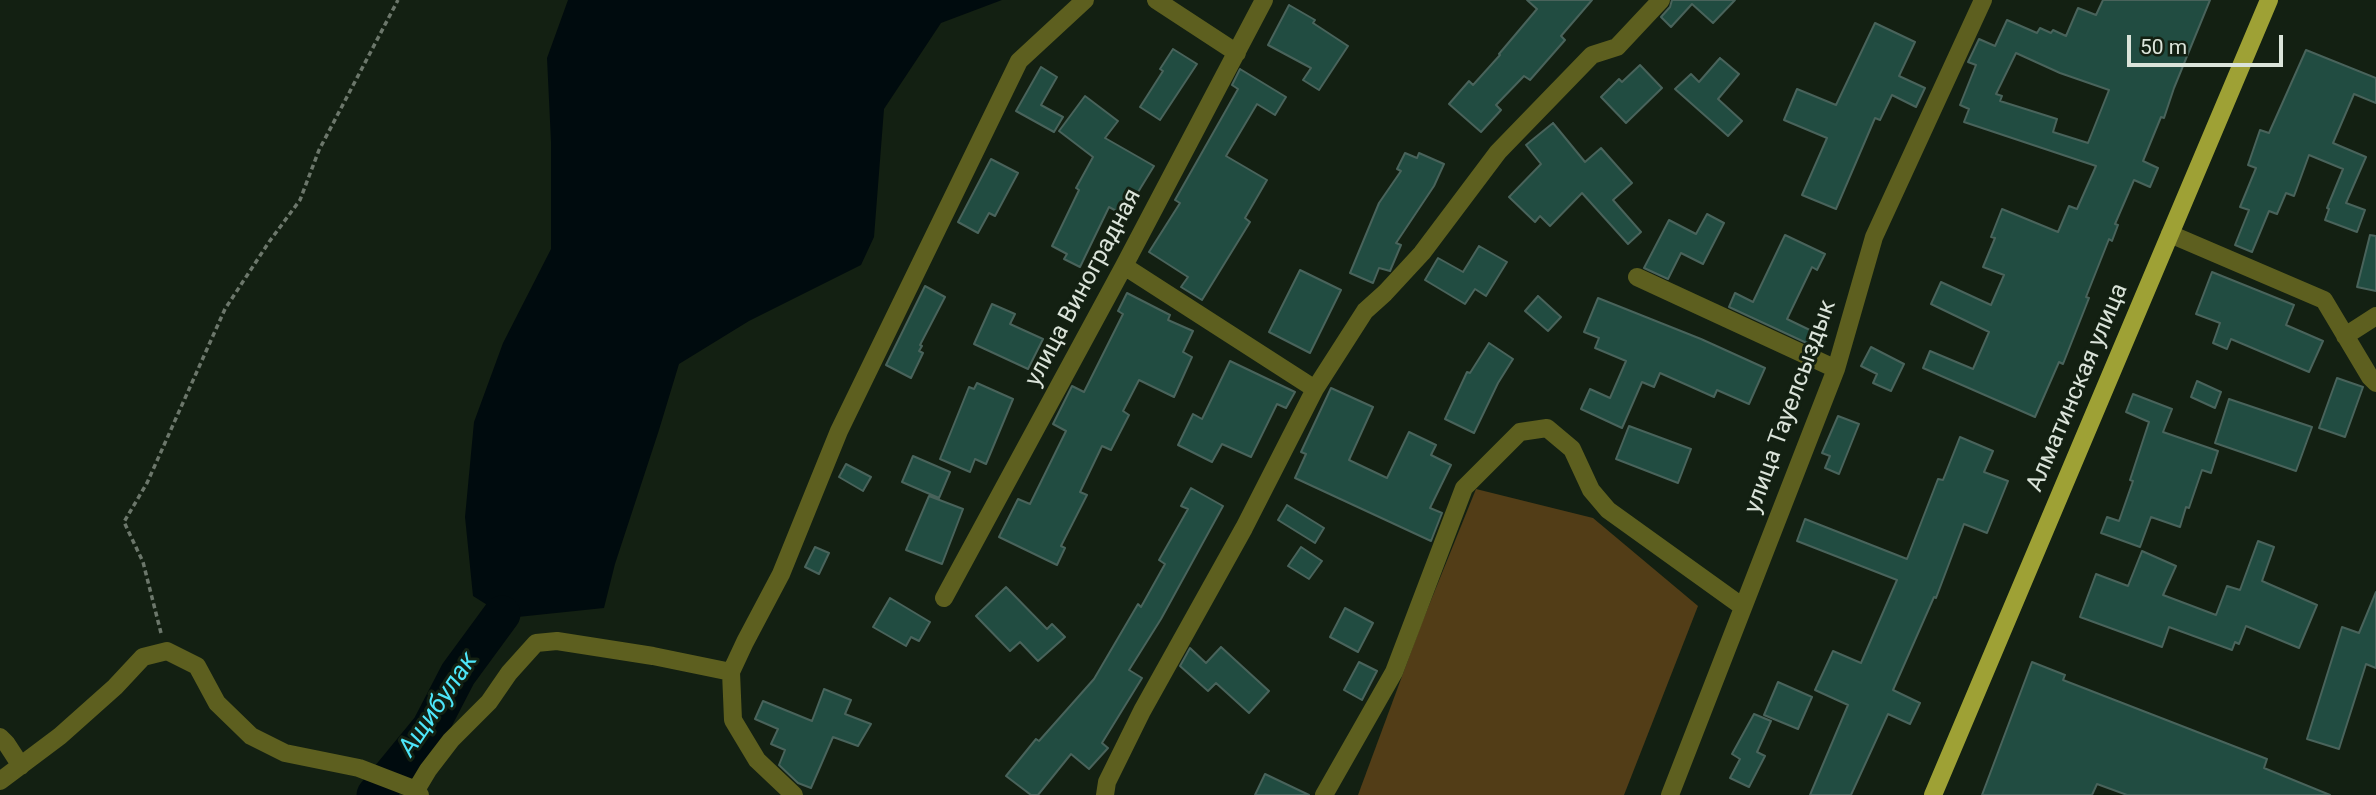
<!DOCTYPE html>
<meta charset="utf-8">
<style>
body{margin:0}
#map{position:relative;width:2376px;height:795px;overflow:hidden;background:#132012;font-family:Roboto,sans-serif}
canvas{display:block}
.scale{position:absolute;left:2127px;top:35px;width:156px;height:32px;box-sizing:border-box;border:4px solid #dbe4da;border-top:0;padding-left:9px;font-size:21px;line-height:24px;white-space:nowrap;color:#dbe4da;-webkit-text-stroke:5px #132012;paint-order:stroke}
</style>
<div id="map">
<canvas width="2376" height="795"></canvas>
<div class="scale">50 m</div>
</div>
<script>
const g = document.querySelector('canvas').getContext('2d');
g.lineJoin = 'round';
function fill(path, color) { g.fillStyle = color; g.fill(path, 'evenodd'); }
const shape = rows => new Path2D(rows.map(r => 'M' + r).join(''));
function strokePath(path, color, width, dash) { g.strokeStyle = color; g.lineWidth = width; g.lineCap = dash ? 'butt' : 'round'; g.setLineDash(dash || []); g.stroke(path); }
function write(font, color, halo, rows, align = 'center') {
  g.font = font + ' Roboto,sans-serif'; g.lineWidth = 6; g.setLineDash([]); g.textBaseline = 'middle'; g.strokeStyle = halo; g.fillStyle = color; for (const [text, x, y, turn = 0] of rows) {
    g.save(); g.translate(x, y); g.rotate((+turn || 0) * Math.PI / 180); g.textAlign = isNaN(turn) ? turn : align; if (halo) g.strokeText(text, 0, 0); g.fillText(text, 0, 0); g.restore();
  }
}
fill(shape([
 [1476,489,1593,518,1698,606,1624,795,1358,795,1421,625]
]), '#523d17');
fill(shape([
 [568,0,1002,0,941,23,884,109,874,237,861,265,749,321,679,364,659,430,615,564,604,608,508,618,473,596,465,517,474,422,503,343,551,249,551,142,547,58]
]), '#000b0e');
strokePath(shape([
 [375,795,430,728,458,674,502,614]
]), '#000b0e', 37);
const building = shape([
 [1527,0,1592,0,1561,36,1565,40,1530,80,1524,76,1496,105,1501,110,1481,132,1449,104,1469,81,1473,85,1500,55,1499,54,1537,9,1527,0],
 [1672,0,1735,0,1713,23,1692,4,1671,27,1661,17,1670,7,1672,0],
 [2103,0,2210,0,2174,88,2164,118,2161,117,2143,161,2158,168,2150,187,2134,180,2115,224,2118,225,2112,241,2109,239,2086,297,2089,298,2063,364,2059,362,2035,417,1923,368,1930,351,1973,369,1989,332,1931,304,1941,282,1991,305,2004,275,1983,267,1995,238,1991,237,2002,209,2058,232,2069,206,2077,209,2096,166,1964,122,1969,109,1960,105,1976,65,1968,62,1979,39,1995,46,2007,20,2037,33,2040,28,2051,33,2053,30,2066,36,2078,8,2096,15,2103,0],
 [2016,53,2060,73,2109,90,2088,143,2053,132,2057,119,2000,101,2002,96,1996,94,2016,53],
 [1289,5,1315,20,1313,23,1348,46,1319,90,1303,80,1311,68,1268,45,1289,5],
 [1875,23,1915,42,1899,76,1925,88,1916,107,1892,95,1880,120,1875,118,1836,209,1802,195,1827,138,1784,120,1797,89,1836,105,1875,23],
 [1173,49,1197,64,1160,120,1140,107,1163,71,1160,69,1173,49],
 [2306,50,2376,78,2376,103,2354,94,2333,143,2366,157,2346,203,2365,210,2357,232,2325,220,2329,209,2327,208,2343,169,2309,155,2294,196,2286,193,2277,214,2269,211,2252,252,2235,245,2249,210,2240,207,2256,168,2248,165,2260,130,2269,133,2306,50],
 [1720,58,1739,74,1718,99,1742,121,1728,136,1675,89,1691,74,1699,82,1720,58],
 [1640,65,1662,88,1626,123,1601,97,1619,79,1622,82,1640,65],
 [1041,67,1057,77,1041,105,1063,117,1054,132,1016,111,1041,67],
 [1240,69,1286,97,1275,115,1257,104,1226,156,1267,180,1245,218,1250,222,1202,300,1181,287,1188,277,1149,252,1180,203,1175,200,1238,89,1232,85,1240,69],
 [1085,96,1118,121,1105,138,1154,166,1124,215,1109,207,1080,267,1064,259,1067,254,1052,246,1079,190,1076,188,1093,157,1059,131,1085,96],
 [1553,123,1585,162,1601,148,1632,183,1613,200,1641,232,1628,244,1582,193,1550,226,1540,216,1535,222,1509,197,1541,164,1526,145,1553,123],
 [1405,153,1417,158,1419,153,1444,164,1434,186,1396,243,1401,245,1390,271,1379,268,1373,283,1350,273,1379,203,1401,171,1397,169,1405,153],
 [991,159,1018,173,995,216,989,213,978,233,958,222,991,159],
 [1707,214,1724,223,1703,264,1681,253,1668,279,1644,268,1669,220,1696,234,1707,214],
 [1785,235,1825,254,1817,270,1812,267,1787,319,1816,333,1811,345,1729,307,1735,293,1753,302,1785,235],
 [2370,235,2376,236,2376,291,2357,287,2370,235],
 [1479,246,1507,262,1486,296,1475,289,1465,304,1425,280,1438,258,1463,272,1479,246],
 [1300,270,1341,290,1310,353,1269,332,1300,270],
 [2212,272,2294,305,2286,325,2323,341,2309,372,2231,339,2227,349,2213,343,2220,323,2196,314,2212,272],
 [925,286,945,297,920,345,922,346,919,351,923,353,911,378,886,365,925,286],
 [1127,293,1170,315,1168,320,1193,331,1183,352,1192,357,1174,397,1139,380,1123,411,1129,415,1111,450,1102,446,1080,492,1087,495,1061,546,1065,548,1057,565,999,537,1018,499,1030,504,1066,431,1053,424,1072,386,1084,392,1123,314,1118,311,1127,293],
 [1538,296,1561,317,1548,331,1525,311,1538,296],
 [1598,298,1701,339,1765,368,1749,404,1717,390,1714,397,1660,373,1654,387,1642,382,1622,428,1581,409,1590,389,1610,398,1626,361,1595,348,1599,338,1584,332,1598,298],
 [992,304,1015,314,1010,324,1043,339,1028,369,974,344,992,304],
 [1489,343,1513,359,1498,383,1474,433,1445,419,1467,372,1470,373,1489,343],
 [1871,347,1904,364,1891,391,1873,383,1877,374,1861,366,1871,347],
 [1230,361,1295,392,1286,408,1277,404,1251,457,1222,444,1212,462,1178,445,1193,414,1202,419,1230,361],
 [2337,378,2363,387,2345,437,2319,428,2337,378],
 [2197,381,2221,392,2215,408,2191,397,2197,381],
 [977,383,1013,399,986,464,975,459,970,472,940,459,969,387,974,389,977,383],
 [1331,388,1373,407,1349,460,1387,478,1409,432,1436,445,1431,455,1451,465,1430,508,1442,513,1431,541,1295,478,1306,454,1301,452,1331,388],
 [2133,394,2172,409,2163,432,2218,451,2211,473,2202,470,2189,508,2186,507,2180,527,2151,517,2140,547,2101,533,2107,517,2119,521,2133,481,2130,480,2149,422,2126,412,2133,394],
 [2229,399,2312,427,2296,471,2215,443,2229,399],
 [1838,416,1859,424,1839,474,1825,468,1830,456,1822,453,1838,416],
 [1629,426,1691,449,1678,483,1616,459,1629,426],
 [1960,437,1993,451,1984,472,2008,481,1987,533,1964,524,1936,598,1934,597,1893,690,1920,703,1910,724,1888,714,1851,795,1810,795,1848,705,1815,690,1833,651,1861,663,1897,580,1797,541,1805,519,1907,559,1938,479,1943,480,1960,437],
 [913,456,950,472,939,498,902,482,913,456],
 [846,464,871,477,863,491,839,477,846,464],
 [1191,488,1223,506,1161,619,1129,670,1142,678,1102,743,1108,748,1089,769,1071,754,1038,795,1031,795,1006,776,1036,739,1039,741,1094,679,1138,604,1141,607,1165,564,1159,560,1188,509,1181,506,1191,488],
 [929,496,963,509,942,564,906,550,929,496],
 [1287,505,1324,528,1315,543,1278,520,1287,505],
 [2258,541,2274,547,2262,581,2317,605,2299,648,2246,626,2239,644,2235,642,2232,650,2169,627,2162,647,2080,617,2096,574,2128,586,2142,551,2176,566,2163,595,2216,615,2227,586,2240,590,2258,541],
 [815,547,829,553,819,574,805,567,815,547],
 [1301,547,1322,561,1309,579,1288,566,1301,547],
 [1006,587,1047,629,1052,624,1065,637,1038,661,1020,642,1010,651,976,616,1006,587],
 [2376,592,2376,668,2366,664,2339,749,2307,739,2342,627,2359,633,2376,592],
 [890,598,930,622,919,641,911,637,906,646,873,627,890,598],
 [1345,608,1373,623,1358,652,1330,637,1345,608],
 [1221,647,1269,691,1249,713,1216,683,1208,691,1180,666,1190,648,1206,663,1221,647],
 [1359,662,1377,671,1362,700,1344,690,1359,662],
 [2032,662,2065,675,2063,680,2267,759,2264,768,2330,795,2127,795,2097,784,2092,795,1982,795,2032,662],
 [1778,682,1812,697,1798,729,1764,715,1778,682],
 [824,689,851,700,845,714,871,724,858,746,833,737,811,788,798,783,779,765,785,750,771,744,778,729,755,719,763,701,812,721,824,689],
 [1754,714,1771,721,1757,752,1765,756,1749,787,1730,778,1740,759,1732,754,1754,714],
 [1265,774,1309,795,1255,795,1265,774]
]);
fill(building, '#214c41');
strokePath(building, '#49635b', 2);
strokePath(shape([
 [161,633,143,562,124,522,147,483,225,309,269,242,300,200,319,150,398,0]
]), '#6c776b', 3.5, [5, 3.5]);
strokePath(shape([
 [1156,0,1237,53],
 [2170,234,2324,300,2370,377,2376,383],
 [1124,266,1315,389],
 [1637,277,1836,369],
 [2345,336,2376,316],
 [944,598,1124,266,1264,0],
 [0,737,6,743,21,766],
 [0,781,60,736,115,687,143,657,167,651,197,666,217,703,251,736,285,753,359,768,416,790,420,795],
 [416,790,428,770,451,740,489,702,509,673,536,643,557,641,653,656,731,672],
 [794,795,757,760,733,720,731,672,745,642,781,574,839,431,1019,61,1085,0],
 [1105,795,1107,782,1142,711,1244,528,1315,389,1365,311,1385,293,1422,253,1498,152,1592,55,1617,47,1661,0],
 [1324,795,1394,672,1464,488,1520,432,1547,428,1572,449,1591,490,1608,510,1743,607],
 [1670,795,1836,369,1874,237,1983,0]
]), '#5d5f1f', 18);
strokePath(shape([
 [1933,795,2269,0]
]), '#9ea135', 18);
write('24px', '#dbe4da', '#132012', [
 ["улица Виноградная",1084,288,-62],
 ["Алматинская улица",2078,388,-67],
 ["улица Тауелсыздык",1791,407,-70]
]);
write('italic 26px', '#4de6f9', '#132012', [
 ["Ащибулак",439,705,-56]
]);
</script>
